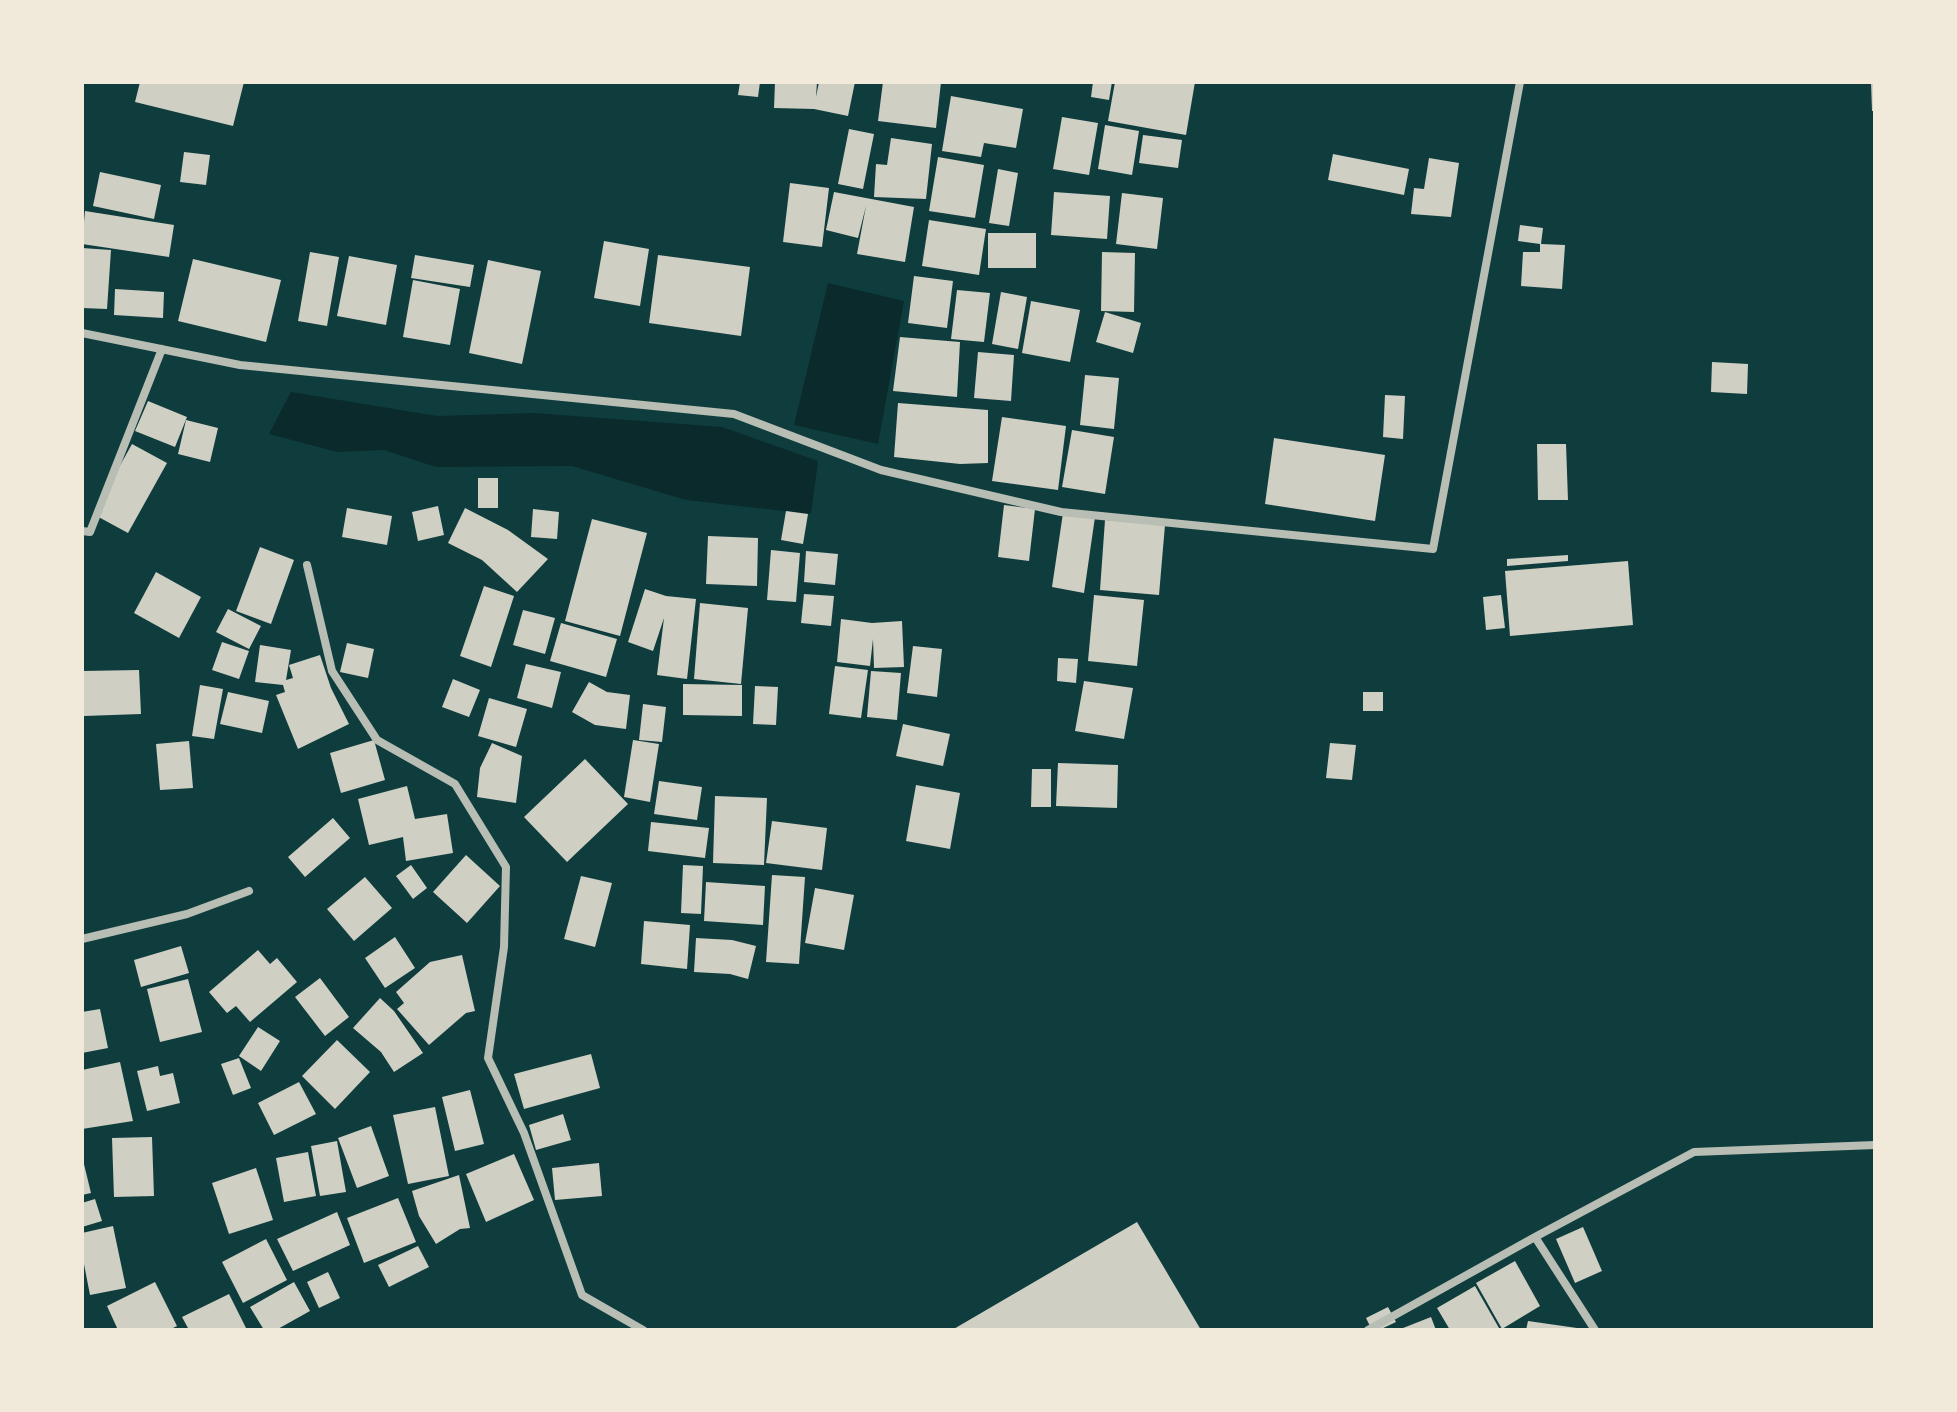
<!DOCTYPE html>
<style>
body{margin:0}
#map{position:relative;width:1957px;height:1412px;overflow:hidden;background:#0f3d3e;font-family:Cabin,sans-serif}
canvas{display:block}
.frame{position:absolute;inset:0;border:84px solid #f1e9da;pointer-events:none}
</style>
<div id="map">
<canvas width="1957" height="1412"></canvas>
<div class="frame"></div>
</div>
<script>
const g = document.querySelector('canvas').getContext('2d');
g.lineJoin = 'round';
function fill(path, color) { g.fillStyle = color; g.fill(path, 'evenodd'); }
const shape = rows => new Path2D(rows.map(r => 'M' + r).join(''));
function strokePath(path, color, width, dash) { g.strokeStyle = color; g.lineWidth = width; g.lineCap = dash ? 'butt' : 'round'; g.setLineDash(dash || []); g.stroke(path); }
fill(shape([
 [828,283,904,301,878,444,794,425],
 [291,392,437,416,534,413,722,427,818,461,811,514,686,500,572,466,436,467,384,450,337,452,269,434]
]), '#0a2a2b');
fill(shape([
 [140,82,244,82,233,126,135,102],
 [740,82,760,82,758,97,738,95],
 [775,82,817,82,816,97,819,82,855,82,848,116,814,109,774,108],
 [883,82,941,82,936,128,878,121],
 [1093,82,1112,82,1109,100,1091,97],
 [1115,82,1195,82,1186,135,1108,121],
 [1871,82,1875,82,1875,111,1872,111],
 [951,96,1023,109,1016,148,984,143,981,157,942,151],
 [1062,117,1098,123,1089,175,1053,169],
 [1105,125,1139,131,1132,175,1098,169],
 [849,129,874,134,863,189,838,184],
 [1143,135,1182,140,1178,168,1139,163],
 [891,138,932,144,926,199,874,197,876,164,887,165],
 [184,152,210,155,206,185,180,182],
 [1333,154,1409,169,1404,195,1328,180],
 [938,157,984,165,975,218,929,211],
 [1429,158,1459,163,1451,217,1411,214,1414,188,1424,189],
 [998,169,1018,173,1009,226,989,223],
 [100,172,161,185,154,219,93,206],
 [790,183,829,188,822,247,783,242],
 [834,192,914,207,905,262,857,254,866,206,858,238,826,230],
 [1054,192,1110,196,1107,239,1051,235],
 [1122,193,1163,198,1157,249,1116,244],
 [85,211,174,225,169,257,82,244],
 [929,220,986,229,979,275,922,266],
 [1520,225,1543,228,1541,244,1565,245,1562,289,1521,286,1523,252,1540,252,1540,244,1518,241],
 [988,233,1036,233,1036,268,988,268],
 [604,241,649,249,640,306,594,298],
 [82,248,111,250,107,309,82,308],
 [310,252,339,257,327,326,298,321],
 [1102,252,1135,253,1134,312,1101,311],
 [415,255,474,265,470,287,411,278],
 [658,255,750,267,741,336,649,323],
 [349,256,397,265,386,325,337,316],
 [193,259,281,280,266,342,178,321],
 [488,260,541,271,522,364,469,353],
 [914,276,953,281,947,328,908,323],
 [413,280,460,289,450,345,403,337],
 [115,289,164,292,163,318,114,315],
 [957,290,990,293,984,342,951,339],
 [1001,292,1027,297,1018,349,992,344],
 [1031,301,1080,310,1070,362,1022,353],
 [1105,312,1141,323,1133,353,1096,342],
 [900,337,960,342,957,397,893,391],
 [978,352,1014,355,1011,401,974,398],
 [1712,362,1748,364,1747,394,1711,392],
 [1085,375,1119,378,1114,429,1080,425],
 [1385,395,1405,396,1403,439,1383,437],
 [148,401,187,417,175,447,135,431],
 [898,403,988,410,988,463,960,464,894,457],
 [1002,417,1066,426,1058,490,992,481],
 [186,420,218,428,210,462,178,454],
 [1072,430,1114,437,1105,494,1062,487],
 [1274,438,1385,455,1375,521,1265,504],
 [132,444,167,463,128,533,93,514],
 [1537,444,1566,444,1568,500,1538,500],
 [478,478,498,478,498,508,478,508],
 [1004,505,1035,509,1029,561,998,557],
 [438,506,444,535,418,541,412,512],
 [347,508,392,516,387,545,342,537],
 [465,508,508,530,548,559,517,592,482,560,448,543],
 [533,509,559,512,557,539,531,537],
 [786,511,808,514,803,544,781,540],
 [1063,513,1095,517,1084,593,1052,587],
 [592,519,647,533,620,636,565,621],
 [1105,520,1165,525,1159,595,1100,590],
 [708,536,758,538,757,586,706,584],
 [260,547,294,560,271,624,236,611],
 [771,550,800,553,796,602,767,600],
 [806,551,838,554,835,585,804,582],
 [1568,555,1568,561,1507,566,1507,559],
 [1628,561,1633,625,1510,636,1505,571],
 [156,572,201,597,179,638,134,613],
 [484,586,514,596,491,667,460,656],
 [645,589,666,596,696,599,687,679,657,675,664,618,653,651,628,642],
 [804,594,834,596,831,626,801,623],
 [1094,595,1144,600,1137,666,1088,661],
 [1501,595,1505,628,1486,630,1483,597],
 [700,603,748,608,741,684,694,679],
 [228,609,261,626,249,649,216,632],
 [523,610,555,618,545,654,513,645],
 [841,619,872,623,902,621,904,667,874,668,873,639,870,666,837,662],
 [561,623,617,639,606,677,550,661],
 [222,642,249,651,239,679,212,670],
 [347,643,374,649,368,678,340,672],
 [260,645,291,650,286,680,293,678,289,665,320,655,331,688,349,724,298,749,276,695,285,692,283,685,255,682],
 [913,646,942,649,937,697,907,693],
 [1058,658,1078,659,1076,683,1057,681],
 [526,664,561,672,552,708,517,698],
 [835,666,868,670,861,718,829,714],
 [139,670,141,714,84,716,83,671],
 [871,671,901,673,897,720,867,717],
 [453,679,480,690,469,717,442,707],
 [1084,681,1133,688,1124,739,1075,731],
 [589,682,607,692,630,695,626,729,595,725,572,712],
 [683,684,742,685,742,716,683,715],
 [200,685,223,689,214,739,192,736],
 [755,686,778,687,776,725,753,724],
 [228,692,269,701,262,733,220,724],
 [1363,692,1383,692,1383,711,1363,711],
 [489,698,527,709,516,747,478,736],
 [643,704,666,707,662,742,639,740],
 [903,724,950,734,943,766,896,756],
 [374,740,385,780,341,793,330,753],
 [633,740,659,744,650,802,624,797],
 [189,741,193,788,160,790,156,744],
 [492,743,522,756,516,803,477,797,480,768],
 [1330,743,1356,745,1352,780,1326,778],
 [585,759,628,804,567,862,524,817],
 [1058,763,1118,765,1117,808,1056,806],
 [1032,769,1051,769,1051,807,1031,807],
 [659,781,702,787,697,820,654,814],
 [916,785,960,793,950,849,906,841],
 [407,786,415,819,447,814,453,853,406,861,403,837,369,845,358,799],
 [715,796,767,798,764,865,713,863],
 [333,818,350,838,305,877,288,857],
 [772,821,827,828,822,870,766,863],
 [651,822,709,828,705,858,648,851],
 [466,855,500,886,467,923,433,892],
 [411,865,427,888,413,899,396,876],
 [683,865,703,866,701,914,681,913],
 [772,875,805,877,799,964,766,962],
 [581,876,612,883,595,947,564,939],
 [365,877,392,908,354,941,327,909],
 [706,882,765,886,763,925,704,921],
 [815,888,854,895,844,950,805,943],
 [644,921,690,925,687,969,641,964],
 [395,937,415,968,385,988,365,958],
 [696,938,732,940,756,946,748,979,730,974,694,972],
 [181,946,189,973,141,987,134,960],
 [258,950,270,964,277,958,297,982,250,1022,236,1006,227,1013,209,992],
 [462,955,475,1011,466,1013,429,1045,397,1009,404,1003,396,992,430,962],
 [320,978,349,1017,325,1036,295,997],
 [188,979,202,1032,160,1042,147,989],
 [380,998,394,1011,423,1053,394,1072,381,1052,353,1028],
 [100,1009,108,1048,82,1053,82,1012],
 [258,1027,280,1041,261,1071,239,1056],
 [337,1040,370,1072,335,1109,302,1076],
 [591,1054,600,1088,524,1109,514,1074],
 [239,1058,251,1088,233,1095,221,1064],
 [120,1062,133,1121,82,1129,82,1070],
 [158,1066,160,1076,173,1073,180,1103,147,1111,137,1071],
 [299,1082,316,1114,274,1135,258,1103],
 [470,1090,484,1144,455,1151,442,1097],
 [435,1107,449,1176,408,1184,393,1115],
 [563,1114,571,1140,536,1150,529,1125],
 [371,1126,389,1176,357,1188,338,1138],
 [152,1137,154,1196,114,1197,112,1138],
 [337,1141,346,1192,320,1196,311,1146],
 [308,1152,316,1196,284,1202,276,1158],
 [514,1154,534,1200,486,1222,466,1174],
 [82,1156,91,1193,82,1195],
 [599,1163,602,1196,555,1200,552,1168],
 [256,1168,273,1220,229,1234,212,1183],
 [459,1175,470,1228,460,1229,436,1244,419,1216,412,1191],
 [398,1198,416,1242,364,1263,347,1218],
 [95,1199,102,1221,82,1227,82,1203],
 [337,1212,350,1245,293,1271,277,1239],
 [1137,1222,1201,1330,952,1330],
 [113,1226,126,1288,90,1295,82,1254,82,1233],
 [1583,1227,1602,1271,1575,1283,1556,1239],
 [266,1239,287,1280,243,1303,222,1262],
 [418,1246,429,1267,389,1287,378,1265],
 [1515,1261,1540,1306,1502,1329,1476,1283],
 [328,1272,340,1298,319,1308,307,1282],
 [155,1282,177,1326,169,1330,118,1330,107,1306],
 [294,1282,310,1311,276,1330,264,1330,250,1307],
 [1475,1286,1499,1328,1450,1330,1437,1308],
 [229,1294,247,1330,189,1330,182,1317],
 [1388,1307,1396,1322,1379,1330,1372,1330,1366,1318],
 [1431,1317,1436,1330,1398,1330],
 [1528,1321,1577,1328,1576,1330,1526,1330]
]), '#cfcfc3');
strokePath(shape([
 [82,333,240,365,734,414,881,470,1061,512,1433,549,1520,82],
 [82,531,90,532,162,349],
 [307,565,332,671,377,740,455,784,506,867,504,947,488,1058,524,1133,582,1295,643,1330],
 [82,939,187,914,249,891],
 [1535,1237,1595,1330],
 [1368,1330,1535,1237,1694,1152,1875,1145]
]), '#b8beb3', 8);
</script>
